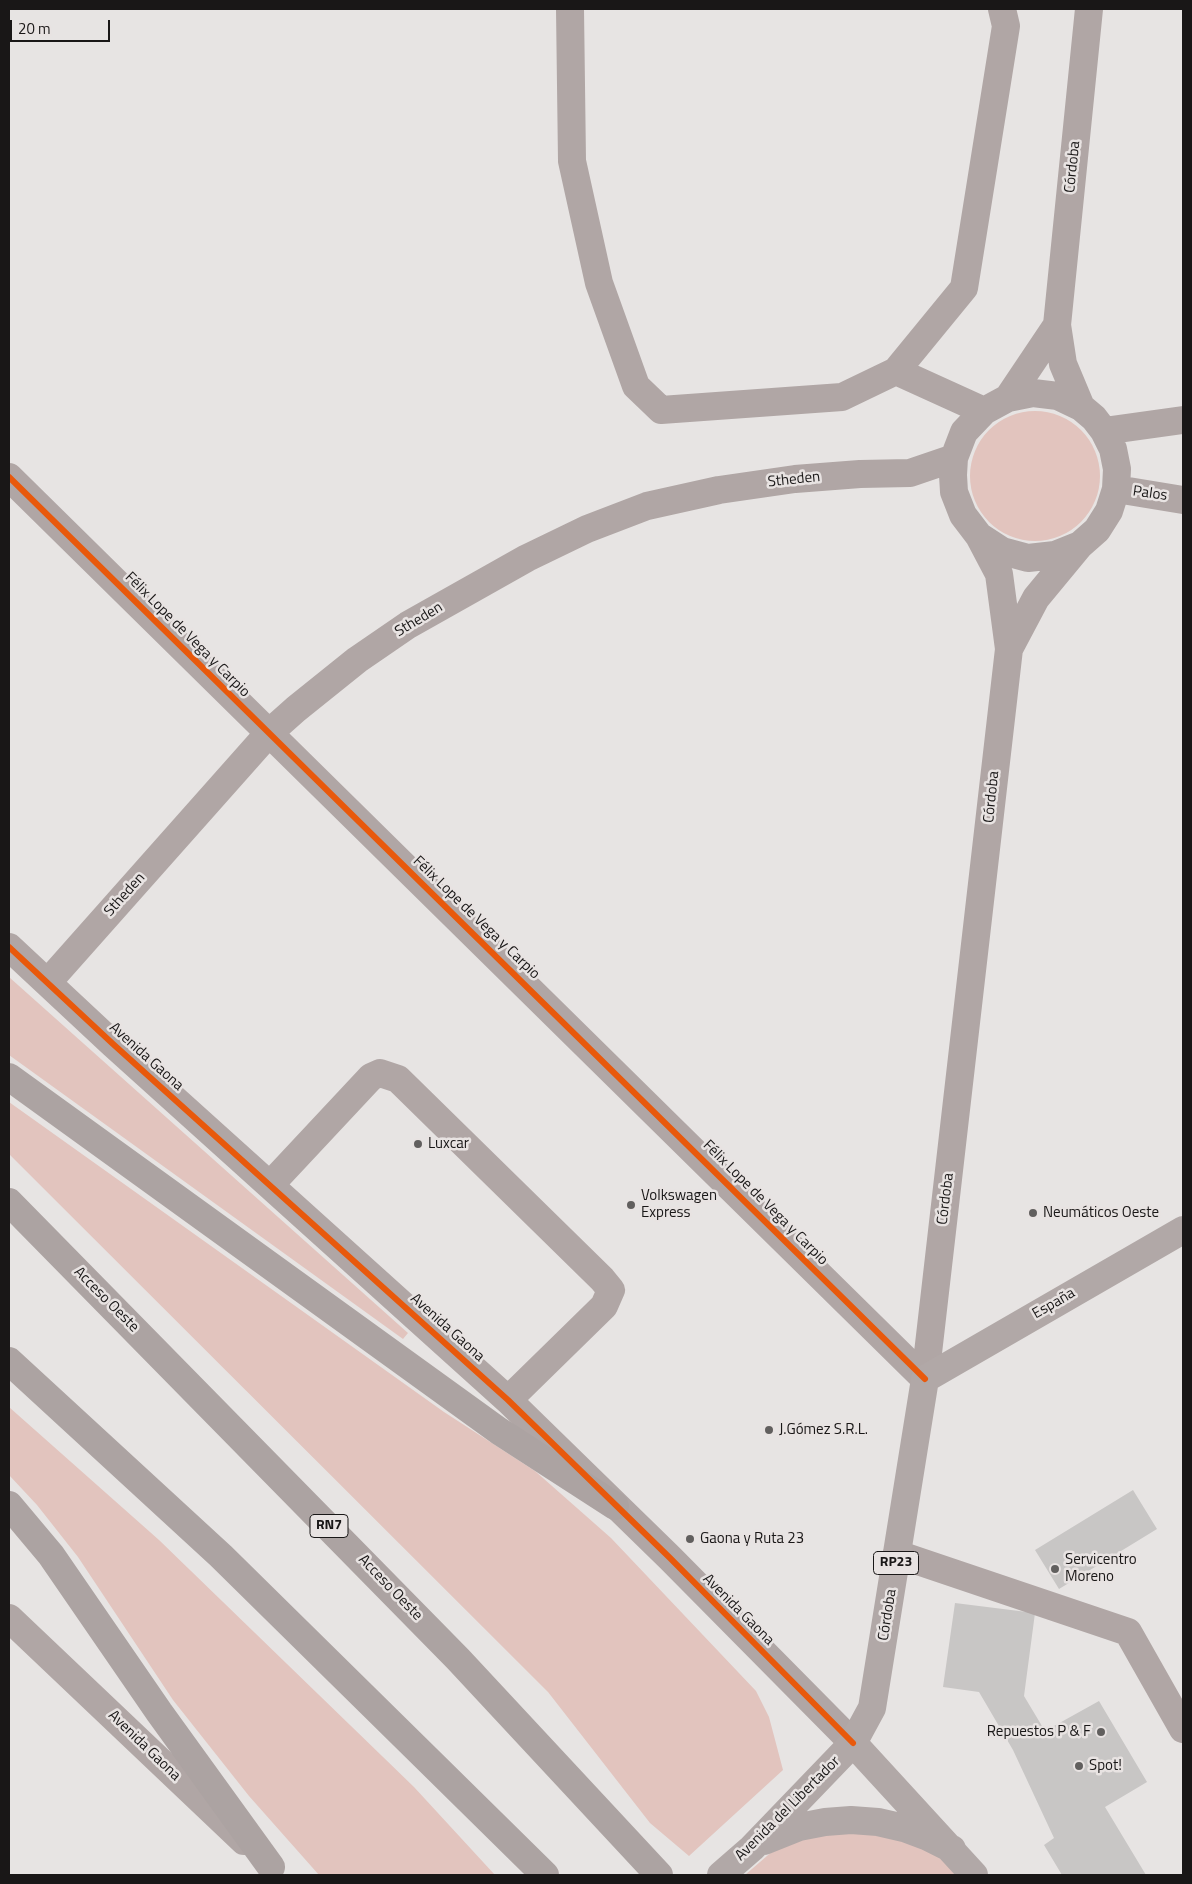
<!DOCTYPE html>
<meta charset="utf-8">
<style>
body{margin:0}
#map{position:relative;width:1192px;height:1884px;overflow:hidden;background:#e7e4e3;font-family:"Titillium Web",sans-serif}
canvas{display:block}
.frame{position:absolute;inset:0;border:10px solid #191717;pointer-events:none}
.scale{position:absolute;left:10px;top:20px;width:100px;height:22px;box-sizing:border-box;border:2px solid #191717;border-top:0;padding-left:6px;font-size:15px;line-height:18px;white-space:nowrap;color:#191717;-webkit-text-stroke:4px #e8e3e2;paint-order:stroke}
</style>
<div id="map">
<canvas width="1192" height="1884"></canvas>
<div class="frame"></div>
<div class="scale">20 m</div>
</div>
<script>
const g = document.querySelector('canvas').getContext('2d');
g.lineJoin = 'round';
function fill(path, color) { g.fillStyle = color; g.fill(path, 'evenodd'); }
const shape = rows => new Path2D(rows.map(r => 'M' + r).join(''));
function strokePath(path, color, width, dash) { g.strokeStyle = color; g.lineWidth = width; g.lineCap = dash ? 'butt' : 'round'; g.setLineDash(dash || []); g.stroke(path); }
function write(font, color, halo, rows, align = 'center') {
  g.font = font + ' "Titillium Web",sans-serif'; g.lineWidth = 5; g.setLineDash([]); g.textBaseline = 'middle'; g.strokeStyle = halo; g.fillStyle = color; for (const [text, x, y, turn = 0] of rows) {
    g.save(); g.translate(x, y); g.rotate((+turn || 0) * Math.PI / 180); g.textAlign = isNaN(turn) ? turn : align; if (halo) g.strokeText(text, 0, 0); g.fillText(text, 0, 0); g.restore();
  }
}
fill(shape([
 '970 476a65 65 0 1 1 130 0a65 65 0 1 1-130 0Z',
 [9,977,408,1333,403,1339,9,1055],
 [9,1102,444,1412,535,1471,611,1538,756,1691,769,1717,783,1770,689,1856,650,1823,548,1692,9,1154],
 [9,1407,159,1540,414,1787,495,1875,319,1875,249,1796,173,1700,78,1557,37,1505,9,1475],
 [850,1831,904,1837,934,1853,961,1875,745,1875,775,1849,788,1842]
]), '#e2c4be');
fill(shape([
 [1133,1490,1157,1529,1059,1589,1035,1550],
 [955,1603,1035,1613,1024,1696,1045,1731,1099,1701,1147,1782,1105,1807,1146,1875,1062,1875,1044,1845,1054,1838,1013,1750,979,1692,943,1687]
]), '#c8c6c5');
strokePath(shape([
 [570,9,572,161,599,283,636,386,661,410,842,397,896,371,964,288,1006,26,1002,9],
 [896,371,984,411],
 [1008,398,1033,393,1058,396,1081,407,1094,418,1104,431,1113,449,1117,469,1116,489,1109,511,1097,530,1080,545,1055,555,1028,558,1002,551,979,536,963,515,954,492,953,475,954,458,964,432,984,411,1008,398,1057,325],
 [1081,407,1063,364,1057,325,1089,9],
 [1104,431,1183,420],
 [9,477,925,1379],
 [1116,489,1183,500],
 [1009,649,1036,598,1079,546],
 [9,947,113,1044,508,1400,670,1558,853,1743],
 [48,982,269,733,296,709,357,660,408,625,527,558,587,529,647,506,719,490,795,479,860,474,910,473,954,458],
 [270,1185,371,1077,380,1073,398,1079,602,1279,611,1290,604,1306,508,1400],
 [925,1379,1009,649,999,574,979,536],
 [897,1554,1128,1632,1183,1729],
 [9,1618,244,1841]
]), '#b0a6a5', 28);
strokePath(shape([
 [853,1743,974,1875],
 [764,1841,799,1827,825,1822,851,1820,878,1822,904,1828,928,1837,952,1849],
 [721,1875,752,1848,853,1743,872,1708,925,1379,1183,1230]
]), '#b1a8a7', 28);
strokePath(shape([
 [9,1077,499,1431,615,1506],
 [9,1202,458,1659,659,1875],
 [9,1361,221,1556,545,1875],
 [9,1505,51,1555,159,1712,271,1867]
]), '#aca3a2', 28);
strokePath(shape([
 [9,477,925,1379],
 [9,947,113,1044,508,1400,670,1558,853,1743]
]), '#e8590c', 6);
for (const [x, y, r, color] of [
 [418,1144,5,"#615f5e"],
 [631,1205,5,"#615f5e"],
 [1033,1213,5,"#615f5e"],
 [769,1430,5,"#615f5e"],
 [690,1539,5,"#615f5e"],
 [1055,1569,5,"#615f5e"],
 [1101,1732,5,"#615f5e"],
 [1079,1766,5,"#615f5e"]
]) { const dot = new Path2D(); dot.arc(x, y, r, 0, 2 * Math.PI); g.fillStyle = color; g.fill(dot); strokePath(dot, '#e8e3e2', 2); }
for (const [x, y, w] of [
 [329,1526,38],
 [896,1563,45]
]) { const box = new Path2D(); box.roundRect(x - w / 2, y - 11.5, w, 23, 4); g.fillStyle = '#e8e3e2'; g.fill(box); strokePath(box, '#191717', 1); }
write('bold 14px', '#191717', null, [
 ["RN7",329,1526],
 ["RP23",896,1563]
]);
write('15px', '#191717', '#e8e3e2', [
 ["Córdoba",1073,167,-84],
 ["Stheden",794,480,-6],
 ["Palos",1150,494,8],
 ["Stheden",419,620,-31],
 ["Félix Lope de Vega y Carpio",187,635,45],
 ["Córdoba",992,797,-84],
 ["Stheden",125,895,-48],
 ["Félix Lope de Vega y Carpio",476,918,44],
 ["Avenida Gaona",146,1057,42],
 ["Córdoba",946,1199,-83],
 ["Félix Lope de Vega y Carpio",765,1203,45],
 ["Acceso Oeste",106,1300,45],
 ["España",1054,1304,-30],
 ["Avenida Gaona",447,1328,42],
 ["Acceso Oeste",390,1588,46],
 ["Avenida Gaona",738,1610,45],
 ["Córdoba",888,1615,-81],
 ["Avenida Gaona",144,1746,44],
 ["Avenida del Libertador",788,1809,-45]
]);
write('15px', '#191717', '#e8e3e2', [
 ["Luxcar",428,1144],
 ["Volkswagen",641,1196],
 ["Express",641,1213],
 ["Neumáticos Oeste",1043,1213],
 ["J.Gómez S.R.L.",779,1430],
 ["Gaona y Ruta 23",700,1539],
 ["Servicentro",1065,1560],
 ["Moreno",1065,1577],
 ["Repuestos P & F",1091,1732,"right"],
 ["Spot!",1089,1766]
], 'left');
</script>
